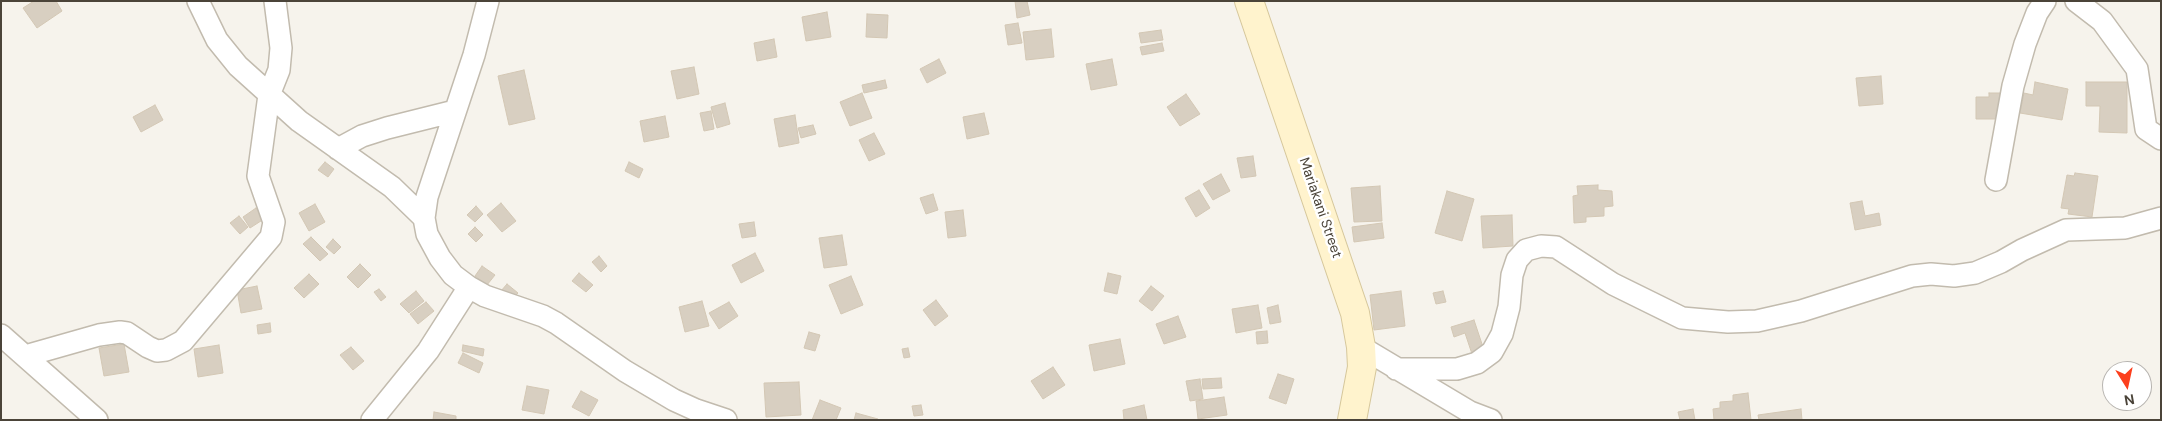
<!DOCTYPE html>
<style>
body{margin:0}
#map{position:relative;width:2162px;height:421px;overflow:hidden;background:#f6f3ec;font-family:"DM Sans",sans-serif}
canvas{display:block}
.frame{position:absolute;inset:0;border:2px solid #4b4439;pointer-events:none}
.north{position:absolute;left:2102px;top:361px;width:50px;height:50px;box-sizing:border-box;background:#fff;border:1px solid #b7b4b0;border-radius:50%;rotate:170deg;font-size:14px;font-weight:700;line-height:20px;text-align:center;color:#4b4439}
.north::after{content:'';display:block;margin:auto;width:18px;height:22px;background:#fc3f1d;clip-path:polygon(50% 0,100% 100%,50% 72%,0 100%)}
</style>
<div id="map">
<canvas width="2162" height="421"></canvas>
<div class="frame"></div>
<div class="north">N</div>
</div>
<script>
const g = document.querySelector('canvas').getContext('2d');
g.lineJoin = 'round';
function fill(path, color) { g.fillStyle = color; g.fill(path, 'evenodd'); }
const shape = rows => new Path2D(rows.map(r => 'M' + r).join(''));
function strokePath(path, color, width, dash) { g.strokeStyle = color; g.lineWidth = width; g.lineCap = dash ? 'butt' : 'round'; g.setLineDash(dash || []); g.stroke(path); }
function write(font, color, halo, rows, align = 'center') {
  g.font = font + ' "DM Sans",sans-serif'; g.lineWidth = 5; g.setLineDash([]); g.textBaseline = 'middle'; g.strokeStyle = halo; g.fillStyle = color; for (const [text, x, y, turn = 0] of rows) {
    g.save(); g.translate(x, y); g.rotate((+turn || 0) * Math.PI / 180); g.textAlign = isNaN(turn) ? turn : align; if (halo) g.strokeText(text, 0, 0); g.fillText(text, 0, 0); g.restore();
  }
}
const building = shape([
 [34,1,56,1,62,11,37,28,23,8,34,1],
 [1015,1,1027,1,1030,15,1017,18,1015,1],
 [827,12,831,37,806,41,802,17,827,12],
 [867,14,888,15,887,38,866,37,867,14],
 [1018,23,1022,43,1008,45,1005,25,1018,23],
 [1051,29,1054,57,1026,60,1023,32,1051,29],
 [1161,30,1163,40,1141,43,1139,33,1161,30],
 [774,39,777,57,757,61,754,43,774,39],
 [1162,43,1164,51,1142,55,1140,47,1162,43],
 [939,59,946,73,927,83,920,69,939,59],
 [1112,59,1117,85,1091,90,1086,64,1112,59],
 [694,67,699,94,677,99,671,71,694,67],
 [524,70,535,119,509,125,498,76,524,70],
 [1881,76,1883,104,1859,106,1856,78,1881,76],
 [885,80,887,88,864,93,862,85,885,80],
 [2035,82,2068,89,2062,120,2020,113,2024,93,2033,95,2035,82],
 [2086,82,2127,82,2127,133,2099,132,2100,106,2086,106,2086,82],
 [862,93,872,118,850,126,840,102,862,93],
 [1989,93,2000,93,2000,119,1976,119,1976,97,1989,97,1989,93],
 [1186,94,1200,114,1180,126,1167,107,1186,94],
 [725,103,730,124,717,128,711,107,725,103],
 [155,105,163,120,141,132,133,117,155,105],
 [711,111,714,129,704,131,700,113,711,111],
 [984,113,989,134,967,139,963,117,984,113],
 [795,115,799,143,779,147,774,119,795,115],
 [665,116,669,137,644,142,640,121,665,116],
 [813,125,816,134,801,138,798,128,813,125],
 [874,133,885,154,869,161,859,140,874,133],
 [1253,156,1256,176,1241,178,1237,158,1253,156],
 [325,162,334,169,328,177,318,170,325,162],
 [629,162,643,169,639,178,625,171,629,162],
 [2075,173,2098,176,2092,217,2068,214,2069,209,2061,208,2067,175,2074,176,2075,173],
 [1221,174,1230,191,1213,200,1203,184,1221,174],
 [1598,185,1598,190,1612,191,1613,206,1604,207,1604,216,1586,217,1586,222,1574,223,1573,196,1578,195,1577,186,1598,185],
 [1380,186,1382,221,1354,222,1351,188,1380,186],
 [1199,190,1210,208,1196,217,1185,198,1199,190],
 [1447,191,1474,199,1462,241,1435,233,1447,191],
 [933,194,938,210,926,214,920,198,933,194],
 [1862,201,1865,216,1879,213,1881,225,1855,230,1850,203,1862,201],
 [501,203,516,221,502,232,487,215,501,203],
 [315,204,325,222,309,231,299,213,315,204],
 [476,206,483,214,475,222,467,215,476,206],
 [256,208,264,219,250,228,243,217,256,208],
 [963,210,966,236,948,238,945,212,963,210],
 [1512,215,1513,246,1483,248,1481,216,1512,215],
 [239,216,248,227,240,234,230,223,239,216],
 [754,222,756,236,742,238,739,224,754,222],
 [1382,223,1384,238,1354,242,1352,227,1382,223],
 [475,227,483,235,476,242,468,234,475,227],
 [842,235,847,265,824,268,819,238,842,235],
 [311,237,328,254,320,261,303,244,311,237],
 [333,239,341,247,334,254,326,247,333,239],
 [755,253,764,271,741,283,732,265,755,253],
 [599,256,607,266,601,272,592,262,599,256],
 [360,264,371,275,358,288,347,277,360,264],
 [482,266,495,275,487,285,475,276,482,266],
 [579,273,593,285,586,292,572,281,579,273],
 [1108,273,1121,276,1117,294,1104,291,1108,273],
 [309,274,319,284,304,298,294,288,309,274],
 [851,276,863,305,841,314,829,285,851,276],
 [507,284,518,293,511,300,501,291,507,284],
 [257,286,262,309,241,313,237,290,257,286],
 [1151,286,1164,296,1152,311,1139,301,1151,286],
 [379,289,386,297,381,301,374,292,379,289],
 [416,291,424,301,409,313,400,304,416,291],
 [1401,291,1405,326,1374,330,1370,295,1401,291],
 [1443,291,1446,302,1436,304,1433,293,1443,291],
 [936,300,948,316,935,326,923,310,936,300],
 [702,301,709,326,685,332,679,307,702,301],
 [426,302,434,311,418,324,410,314,426,302],
 [729,302,738,316,719,329,709,313,729,302],
 [1258,305,1262,328,1236,333,1232,309,1258,305],
 [1278,305,1281,322,1270,324,1267,308,1278,305],
 [1178,316,1186,337,1164,344,1156,324,1178,316],
 [1474,320,1484,350,1472,354,1465,333,1454,337,1451,327,1474,320],
 [270,323,271,332,258,334,257,325,270,323],
 [1267,331,1268,343,1257,344,1256,332,1267,331],
 [809,332,820,335,815,351,804,348,809,332],
 [1120,339,1125,364,1094,371,1089,345,1120,339],
 [124,344,129,372,104,376,99,348,124,344],
 [219,345,223,373,198,377,194,349,219,345],
 [463,345,484,349,483,356,462,351,463,345],
 [351,347,364,361,353,370,340,355,351,347],
 [908,348,910,357,904,358,902,349,908,348],
 [463,353,483,363,479,373,458,363,463,353],
 [1053,367,1065,385,1043,399,1031,381,1053,367],
 [1278,374,1294,379,1286,404,1269,398,1278,374],
 [1221,378,1222,388,1203,389,1202,379,1221,378],
 [1200,379,1203,399,1190,401,1186,381,1200,379],
 [799,382,801,415,766,417,764,383,799,382],
 [527,386,549,390,544,414,522,410,527,386],
 [581,391,598,400,589,416,572,407,581,391],
 [1748,393,1751,420,1714,420,1713,409,1720,408,1720,402,1733,401,1733,395,1748,393],
 [1224,397,1227,415,1198,419,1196,401,1224,397],
 [820,400,841,408,836,420,812,420,820,400],
 [921,405,923,415,914,416,912,406,921,405],
 [1144,405,1147,420,1124,420,1123,410,1144,405],
 [1693,409,1695,420,1680,420,1678,412,1693,409],
 [1801,409,1802,420,1759,420,1758,415,1801,409],
 [434,412,456,416,456,420,433,420,434,412],
 [856,413,878,419,878,420,854,420,856,413]
]);
fill(building, '#d8cfc1');
strokePath(building, '#d3c7b4', 1);
const street = shape([
 [198,1,217,40,238,66,299,121,392,187,424,218],
 [488,1,474,55,427,197,424,218,427,234,440,258,453,275,469,287,485,296,543,316,556,323,625,371,674,400,696,410,726,420],
 [2076,1,2102,21,2137,69,2146,129,2161,139],
 [338,149,362,136,387,128,455,111],
 [1996,180,2013,86,2025,44,2037,13,2045,1],
 [1,335,97,420],
 [1361,347,1470,412,1491,420],
 [25,356,99,335,120,332,127,333,148,347,157,351,166,350,183,341,271,237,274,222,258,176,269,95,279,70,281,48,275,1],
 [1396,369,1457,369,1477,363,1492,352,1502,334,1509,307,1512,275,1517,260,1526,250,1541,246,1556,247,1613,284,1682,318,1728,322,1757,321,1801,311,1912,276,1931,274,1954,276,1975,273,2001,262,2022,250,2066,230,2125,228,2161,218],
 [372,420,428,351,469,287]
]);
const secondary = shape([
 [1249,1,1355,313,1361,347,1362,367,1352,420]
]);
strokePath(street, '#c2bbae', 24);
strokePath(secondary, '#d6c79b', 30);
strokePath(street, '#fff', 21);
strokePath(secondary, '#fff3cd', 28);
write('14px', '#4b4439', '#fff', [
 ["Mariakani Street",1320,208,71]
]);
</script>
